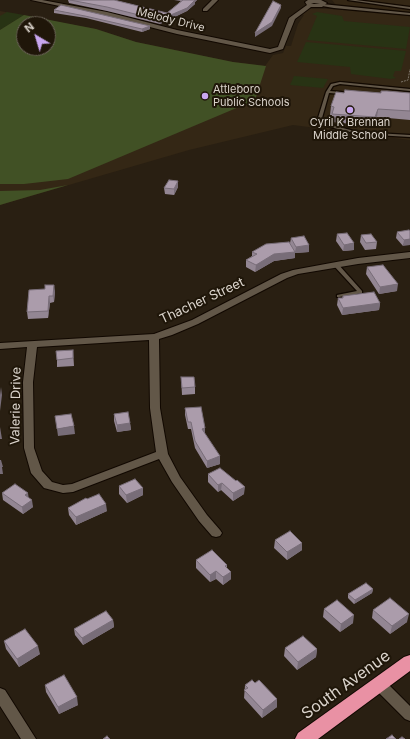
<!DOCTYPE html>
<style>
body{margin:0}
#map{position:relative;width:410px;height:739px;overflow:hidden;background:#291f12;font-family:Inter,sans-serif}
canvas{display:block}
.north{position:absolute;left:16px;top:16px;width:40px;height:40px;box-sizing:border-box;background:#1f1609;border:1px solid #6a6257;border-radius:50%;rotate:322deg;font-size:11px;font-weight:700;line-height:16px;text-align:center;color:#dad3cb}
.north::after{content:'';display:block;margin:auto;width:14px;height:18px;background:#c8a6ef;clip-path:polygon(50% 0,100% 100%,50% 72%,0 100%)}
</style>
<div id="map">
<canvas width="410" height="739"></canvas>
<div class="north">N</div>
</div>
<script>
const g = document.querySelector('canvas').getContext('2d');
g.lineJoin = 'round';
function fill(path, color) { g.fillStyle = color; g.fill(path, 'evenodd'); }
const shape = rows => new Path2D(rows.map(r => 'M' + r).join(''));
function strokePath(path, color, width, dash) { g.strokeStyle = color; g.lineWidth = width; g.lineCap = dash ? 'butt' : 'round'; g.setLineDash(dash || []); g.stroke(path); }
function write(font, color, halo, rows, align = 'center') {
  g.font = font + ' Inter,sans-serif'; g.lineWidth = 4; g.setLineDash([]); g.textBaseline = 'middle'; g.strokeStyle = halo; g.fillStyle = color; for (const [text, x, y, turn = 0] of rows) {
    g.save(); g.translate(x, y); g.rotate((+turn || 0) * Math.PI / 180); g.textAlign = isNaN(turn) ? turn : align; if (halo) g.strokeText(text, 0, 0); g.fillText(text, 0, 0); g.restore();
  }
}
fill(shape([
 [332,0,410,0,410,140,293,125,189,150,0,205,0,11,96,29,136,42,233,62,265,66,273,55,283,53,286,46,291,46,298,24,304,15,300,14,309,9,334,9,336,5],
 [24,24,48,24,48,48,24,48]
]), '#342715');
fill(shape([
 [7,12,24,15,0,30,0,16],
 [317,12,342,16,344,21,410,27,406,49,307,40,317,16,312,14],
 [306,42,406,51,401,71,395,71,393,76,396,78,391,79,351,74,350,67,297,62],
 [294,76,328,79,323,88,290,85]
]), '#283314');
fill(shape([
 [24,15,96,29,136,42,233,62,266,66,255,100,246,104,68,179,24,184,0,184,0,30],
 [24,24,48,24,48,48,24,48],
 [68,185,10,202,0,205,0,191,40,190]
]), '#415125');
const lane = shape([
 [348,0,356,0,410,7,410,9,348,0],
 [322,4,410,13,410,15,334,8,322,6,322,4],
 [340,82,410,89,410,91,340,84,333,86,330,91,342,92,344,93,342,94,329,93,322,118,328,124,358,132,410,135,410,137,358,134,326,126,318,118,326,92,331,84,340,82],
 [334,264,338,264,362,291,362,293,339,297,337,297,337,295,357,291,334,266,334,264]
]);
const street = shape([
 [31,0,42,0,107,12,177,30,270,49,278,47,289,18,307,5,305,2,308,0,321,0,327,3,322,7,311,7,295,19,283,49,270,53,177,34,107,16,31,0],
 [311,3,320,3,314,4,311,3],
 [212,0,218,0,207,11,203,11,203,9,212,0],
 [410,252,410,258,358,264,298,274,287,278,198,324,172,335,159,339,160,408,168,454,180,477,207,515,220,530,222,533,220,536,216,537,212,536,199,521,172,482,159,459,73,492,63,493,44,488,31,473,24,448,23,382,27,347,0,349,0,343,154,334,192,320,281,274,293,270,358,258,410,252],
 [149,340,150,408,156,452,72,484,63,485,52,482,42,471,34,448,33,382,37,347,149,340],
 [379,678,384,680,410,706,410,721,405,719,374,688,372,684,374,680,379,678],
 [0,688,5,690,36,739,21,739,0,706,0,688]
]);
const highway = shape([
 [410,655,410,671,318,739,295,739,298,733,404,657,410,655]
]);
strokePath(lane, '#110801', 2.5);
strokePath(street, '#110801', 2);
strokePath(highway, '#110801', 2);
strokePath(shape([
 [401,82,408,80,410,69]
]), '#7c7469', 1, [2, 1]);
fill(lane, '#625748');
fill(street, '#625748');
fill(highway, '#e991a4');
fill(shape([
 [68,0,114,0,167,13,181,1,174,0,197,0,195,2,195,4,187,11,160,24,107,11,69,3],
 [54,10,150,26,150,29,142,32,86,18,54,13],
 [344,93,410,93,410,120,377,117,374,126,331,122,332,115,330,115,331,106],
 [178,181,178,187,174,195,165,194,164,188],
 [409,230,403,246,396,238,397,232],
 [337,234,354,250,343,251,336,241],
 [361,235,377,242,376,249,365,250,360,242],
 [291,238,309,245,309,252,295,253,295,258,274,261,255,272,246,267,246,260,252,256,252,252,290,243],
 [367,267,397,291,379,294,366,274],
 [55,291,54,302,50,303,48,318,28,319,27,312],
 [343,296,380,303,379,310,342,315,337,305,338,298,342,298],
 [73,350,74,366,57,367,57,360],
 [181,377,195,387,195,394,182,395],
 [185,408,205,434,220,464,207,468,195,448,191,429,188,429,185,415],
 [114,414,130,423,131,430,117,432,114,421],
 [208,474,244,494,233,501,221,490,218,492,208,482],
 [119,486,143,488,143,495,127,503,119,494],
 [2,493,29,498,33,507,23,514,3,500],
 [87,499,107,511,76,525,69,515,68,508],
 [275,540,302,543,302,550,287,560,274,548],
 [196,560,227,565,227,568,231,579,223,585,216,579,210,582,196,568],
 [373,589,372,593,354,604,348,598,348,594],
 [324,609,353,623,340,632,323,617],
 [373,610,407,622,390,634,372,618],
 [113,620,114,627,83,645,75,635,74,629],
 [4,641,40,654,19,667,6,649],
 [285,648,317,649,316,657,297,670,284,656],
 [45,685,78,705,59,714,46,692],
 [245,685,277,707,262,718,244,698]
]), '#938693');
fill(shape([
 [195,0,197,0,195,2,195,4,187,11,160,24,159,20],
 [281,5,281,8,272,26,255,37,255,33],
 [150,26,150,29,142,32,142,29],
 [378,109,377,117,374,126,375,117],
 [178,181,178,187,174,195,174,189],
 [410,239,410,245,403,246,404,240],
 [354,243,354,250,343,251,344,245],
 [309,245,309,252,295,253,295,258,274,261,255,272,256,265,274,254,295,252,296,247],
 [398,284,397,291,379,294,380,287],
 [54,285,55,291,54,302,53,296],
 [49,296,50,303,48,318,48,311],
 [380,303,379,310,342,315,343,308],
 [1,387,2,395,0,411,0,395],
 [130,423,131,430,117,432,117,425],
 [74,426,75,434,58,436,57,429],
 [0,427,2,439,0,439],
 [205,428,205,436,202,429],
 [220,456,220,464,207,468,207,461],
 [0,460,1,460,3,467,2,467,3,474,0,474],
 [222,483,221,490,218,492,218,485],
 [245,487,244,494,233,501,233,493],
 [143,488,143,495,127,503,126,495],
 [28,493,29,500,25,495],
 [32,500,33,507,23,514,22,507],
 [106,504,107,511,76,525,76,517],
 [302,543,302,550,287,560,287,552],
 [216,571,216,579,210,582,210,575],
 [231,572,231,579,223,585,223,577],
 [373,589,372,593,354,604,355,600],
 [409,614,407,622,390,634,392,626],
 [354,615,353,623,340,632,341,624],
 [113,620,114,627,83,645,82,638],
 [38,646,40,654,19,667,17,659],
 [317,649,316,657,297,670,298,662],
 [77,697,78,705,59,714,58,707],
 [277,699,277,707,262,718,263,710]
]), '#786d78');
const building = shape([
 [70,0,114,0,167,13,183,0,195,0,187,8,159,20,107,7,70,0],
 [273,1,281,5,272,22,255,33,273,1],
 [61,5,150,26,142,29,85,16,54,10,61,5],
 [345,90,381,93,381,91,387,91,410,93,410,111,378,109,375,117,332,114,334,107,331,106,336,92,344,93,345,90],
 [169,180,178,181,174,189,164,188,169,180],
 [409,230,410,231,410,239,404,240,397,232,409,230],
 [347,233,354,243,344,245,337,234,347,233],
 [371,234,377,242,366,243,361,235,371,234],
 [304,236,309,245,296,247,291,238,304,236],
 [289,242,295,252,274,254,256,265,246,260,257,254,252,252,266,244,289,242],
 [383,265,398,284,380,287,367,267,383,265],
 [45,285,54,285,53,296,49,296,48,311,27,312,29,290,45,289,45,285],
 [374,292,380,303,343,308,338,298,343,298,343,296,374,292],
 [73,350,73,358,57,360,56,351,73,350],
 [181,377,194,377,195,387,182,388,181,377],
 [201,407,205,428,202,429,220,456,207,461,195,441,191,422,188,422,185,408,201,407],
 [128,412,130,423,117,425,114,414,128,412],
 [71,414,74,426,57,429,55,416,71,414],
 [220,468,236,481,237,480,245,487,233,493,222,483,218,485,208,474,220,468],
 [135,479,143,488,126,495,119,486,135,479],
 [15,484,28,493,25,495,32,500,22,507,2,493,15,484],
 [99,494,106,504,76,517,68,508,86,498,87,499,99,494],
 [290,531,302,543,287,552,275,540,290,531],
 [212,550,227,565,225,566,231,572,223,577,216,571,210,575,196,560,212,550],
 [366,583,373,589,355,600,348,594,366,583],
 [390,598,409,614,392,626,373,610,390,598],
 [337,600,354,615,341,624,324,609,337,600],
 [106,611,113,620,82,638,74,629,106,611],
 [25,629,38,646,17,659,4,641,25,629],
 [303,636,317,649,298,662,285,648,303,636],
 [64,675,77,697,58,707,45,685,64,675],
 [252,680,255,683,259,680,277,699,263,710,244,690,248,688,245,685,252,680],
 [392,735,396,739,386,739,392,735],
 [107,736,110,739,103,739,107,736],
 [402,737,405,739,399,739,402,737]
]);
fill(building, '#ab9cab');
strokePath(building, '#786d78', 1);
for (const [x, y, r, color] of [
 [205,96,4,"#c8a6ef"],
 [350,110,4,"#c8a6ef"]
]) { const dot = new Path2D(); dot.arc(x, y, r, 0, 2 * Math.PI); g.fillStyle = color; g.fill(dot); strokePath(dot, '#1f1609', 1.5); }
write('11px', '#dad3cb', '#1f1609', [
 ["Melody Drive",171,20,14]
]);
write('11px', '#dad3cb', '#1f1609', [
 ["Attleboro",213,90],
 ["Public Schools",213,103],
 ["Cyril K Brennan",350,123,"center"],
 ["Middle School",350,136,"center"]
], 'left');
write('13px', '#dad3cb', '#1f1609', [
 ["Thacher Street",202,301,-25],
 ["Valerie Drive",16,406,-89]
]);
write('16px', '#dad3cb', '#1f1609', [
 ["South Avenue",346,685,-36]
]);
</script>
